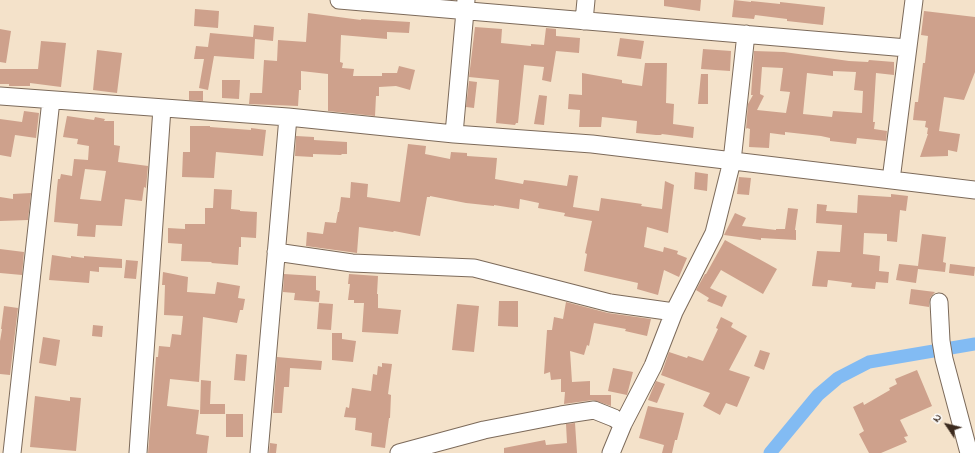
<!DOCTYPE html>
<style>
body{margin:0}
#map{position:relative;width:975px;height:453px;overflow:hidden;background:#f4e2ca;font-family:"Indie Flower",sans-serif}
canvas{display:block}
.north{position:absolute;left:927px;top:405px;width:40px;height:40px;-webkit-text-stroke:3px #fff;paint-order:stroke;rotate:305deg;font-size:11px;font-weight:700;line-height:16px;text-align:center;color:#3b2a1e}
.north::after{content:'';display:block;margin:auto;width:14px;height:18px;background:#3b2a1e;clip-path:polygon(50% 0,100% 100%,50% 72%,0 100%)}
</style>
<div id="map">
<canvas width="975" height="453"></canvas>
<div class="north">N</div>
</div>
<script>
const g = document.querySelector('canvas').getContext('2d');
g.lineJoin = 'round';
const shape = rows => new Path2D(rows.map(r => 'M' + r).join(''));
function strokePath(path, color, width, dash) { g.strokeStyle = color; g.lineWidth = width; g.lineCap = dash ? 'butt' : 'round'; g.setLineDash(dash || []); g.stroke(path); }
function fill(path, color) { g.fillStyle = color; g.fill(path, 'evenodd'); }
strokePath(shape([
 [770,453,818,395,838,378,869,362,975,344]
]), '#82bbf3', 13);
fill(shape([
 [664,0,701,0,700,11,664,6],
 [734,0,751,2,751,1,780,4,780,2,825,7,823,25,787,21,787,19,755,15,754,19,732,17],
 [195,9,219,11,218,28,194,26],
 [924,11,975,17,975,72,964,100,944,97,939,131,960,134,957,152,948,150,948,156,920,157,928,134,927,134,928,128,925,127,926,121,913,120,915,102,918,102,923,63,925,63,928,36,921,35],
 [308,13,361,20,361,19,410,22,409,33,387,32,387,39,341,35,340,62,343,63,342,68,354,69,353,76,382,76,382,73,397,73,399,66,415,70,410,90,396,86,379,87,379,96,376,96,375,116,328,111,328,74,301,71,301,90,299,90,298,106,249,104,250,93,262,93,264,60,277,61,278,40,306,42],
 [254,25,274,27,273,41,255,39,254,59,214,56,208,90,199,88,204,59,194,59,196,46,208,47,210,33,253,37],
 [475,27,502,29,501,43,531,46,531,44,544,45,546,28,556,29,556,36,580,38,579,53,556,51,551,82,542,80,544,67,524,65,518,123,516,123,515,125,496,123,499,80,469,77],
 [0,29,11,31,6,63,0,62],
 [620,38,644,41,641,59,617,56],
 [41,41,66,43,61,87,30,83,30,86,9,86,9,84,0,84,0,69,38,69],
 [703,49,731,51,730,71,701,69],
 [97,50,122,53,117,93,93,90],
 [754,51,784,52,849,61,868,62,869,60,894,62,894,75,876,73,873,122,875,122,874,129,887,131,886,141,857,138,856,144,830,141,830,138,821,136,785,132,785,135,770,133,769,148,749,147,750,129,747,128,746,129,748,104,753,95,751,95],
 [762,67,783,68,780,91,790,92,786,113,757,110,764,96,760,94],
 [833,71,856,72,854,90,863,91,862,113,833,111,832,117,803,114,807,73,833,76],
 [645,63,667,63,666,103,674,104,673,124,694,127,693,138,662,134,661,135,656,135,636,133,637,121,602,117,601,127,579,127,580,110,568,109,569,94,582,95,582,73,622,80,622,83,642,86],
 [701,74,708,74,708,104,698,104],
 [222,80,240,80,239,99,222,98],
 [469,81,477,82,474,108,466,107],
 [189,91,203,91,203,101,189,100],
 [539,95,547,96,544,125,534,124],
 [24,111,39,113,36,138,15,135,11,157,0,155,0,119,22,122],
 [67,116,94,120,95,117,105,119,104,121,114,121,114,145,120,146,118,162,148,166,146,188,144,187,142,201,125,199,122,226,96,225,95,237,77,236,78,224,54,222,57,188,58,179,60,179,61,174,72,176,74,159,88,160,89,146,77,144,78,139,63,137],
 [85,169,106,171,101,201,80,199],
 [190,126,210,126,210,127,251,130,251,128,266,130,263,156,216,152,214,178,182,177,183,152,190,152],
 [296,136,314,137,314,140,347,142,347,154,342,154,341,155,313,154,313,157,295,156],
 [408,144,426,146,425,154,450,159,451,152,467,153,467,156,497,158,495,179,523,184,524,180,533,181,567,186,569,175,578,176,573,207,599,211,601,198,642,204,641,206,662,209,665,181,674,185,668,233,647,227,644,247,663,252,664,247,678,251,677,254,687,258,679,277,664,270,658,295,637,289,638,283,584,271,587,254,585,253,592,221,564,216,565,213,538,208,539,203,520,199,519,209,494,205,494,206,466,203,430,196,430,197,427,197,420,236,394,231,393,232,359,227,357,253,306,246,307,232,323,234,325,222,336,223,338,212,339,212,341,197,350,198,351,182,368,184,367,197,400,202],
 [695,172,708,174,707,191,694,189],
 [739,177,751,178,749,195,737,194],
 [214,189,232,190,231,209,240,210,240,211,257,212,256,238,241,237,241,247,239,247,238,265,211,263,212,262,181,261,182,244,168,243,168,228,185,229,185,224,205,224,205,208,213,208],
 [31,193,28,220,0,221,0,197,13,199,13,194],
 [891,194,908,196,906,211,900,210,897,242,887,241,887,234,864,233,863,254,880,256,879,271,889,272,888,283,876,282,875,289,851,287,852,283,828,280,827,287,812,286,817,251,840,252,842,225,816,223,817,204,827,205,826,211,857,213,858,195,891,197],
 [788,208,798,209,795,230,796,230,796,240,761,238,761,240,724,235,735,213,746,218,742,226,776,230,776,229,785,229],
 [922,234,946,237,943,262,946,263,945,272,918,269,916,283,896,280,899,264,918,266],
 [725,240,777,269,763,294,721,270,710,288,727,296,722,307,707,301,709,298,696,290,705,274,706,274],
 [0,249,24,252,22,275,0,273],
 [52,255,71,258,71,256,84,258,84,256,122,259,122,268,99,267,99,272,90,271,89,283,49,280],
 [126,260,138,261,136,279,124,278],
 [950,264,975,267,974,276,949,273],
 [163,272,188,277,187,292,215,294,217,282,240,286,238,298,245,299,243,310,240,310,237,323,203,317,199,382,170,379,167,406,199,410,196,434,209,436,207,453,148,453,156,357,158,357,159,346,170,347,172,334,181,335,183,316,164,315,165,285,162,285],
 [284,274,316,276,316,290,320,291,319,302,294,300,295,293,283,292],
 [349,274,378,276,377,294,378,294,378,308,401,310,398,334,362,332,364,303,354,303,354,300,348,300,350,284,348,284],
 [911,289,935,292,930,298,929,307,909,304],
 [499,301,518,301,518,327,498,326],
 [566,302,608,313,651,319,647,336,625,331,626,329,594,323,589,346,587,345,584,355,570,351,572,382,590,381,590,395,611,395,611,406,593,400,564,404,565,392,561,392,561,379,551,380,550,372,544,374,547,330,552,330,554,317,563,319],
 [319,303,333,304,331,330,317,329],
 [457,304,479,306,474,352,452,350],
 [4,306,18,308,10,375,0,374,0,341,2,329,1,329],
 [721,317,733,323,731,327,747,336,729,370,750,377,737,407,726,403,720,415,703,406,710,393,661,375,669,352,687,358,688,356,703,361,718,329,716,328],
 [93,325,103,326,102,337,92,336],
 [332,333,342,333,342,339,356,341,353,362,332,360],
 [43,337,60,340,56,366,39,363],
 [760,350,770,353,764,370,754,366],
 [236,354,247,355,245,381,234,380],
 [277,357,322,361,321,370,290,368,289,387,284,387,282,413,273,413],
 [382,363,392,364,388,394,391,395,390,418,389,418,385,448,371,446,372,433,355,430,356,418,344,417,346,407,349,408,352,388,371,391,373,374,377,375,378,366,382,367],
 [613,368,633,372,627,395,608,391],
 [917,370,932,406,900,420,908,436,904,437,907,442,881,453,869,453,859,434,864,431,853,407,863,402,864,405,890,390,889,388,897,384,895,379],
 [201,380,211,381,210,404,225,404,225,414,200,414],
 [656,381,665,384,657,403,648,400],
 [35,396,70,401,70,397,81,398,76,451,30,447],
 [648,406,684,413,677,440,675,440,672,453,662,453,664,445,639,438],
 [226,414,243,414,243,437,226,437],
 [575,423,577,453,504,453,504,448,545,440,546,445,567,443,566,424],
 [270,443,277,444,276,453,269,453]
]), '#cea18c');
const minor = shape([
 [339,0,907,48],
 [584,21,586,0],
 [0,96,288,117,454,134,592,144,975,190],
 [454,134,466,0],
 [891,180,914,0],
 [276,252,352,263,474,268,610,303,674,312],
 [939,302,941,341,944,359,969,453],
 [12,453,51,100],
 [138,453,162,108],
 [259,453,288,117],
 [399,453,484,430,561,415,594,410,614,418,623,424],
 [611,453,623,424,653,366,674,312,714,233,732,161,746,34]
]);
strokePath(minor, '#7c6a5a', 19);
strokePath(minor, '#fff', 17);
</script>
